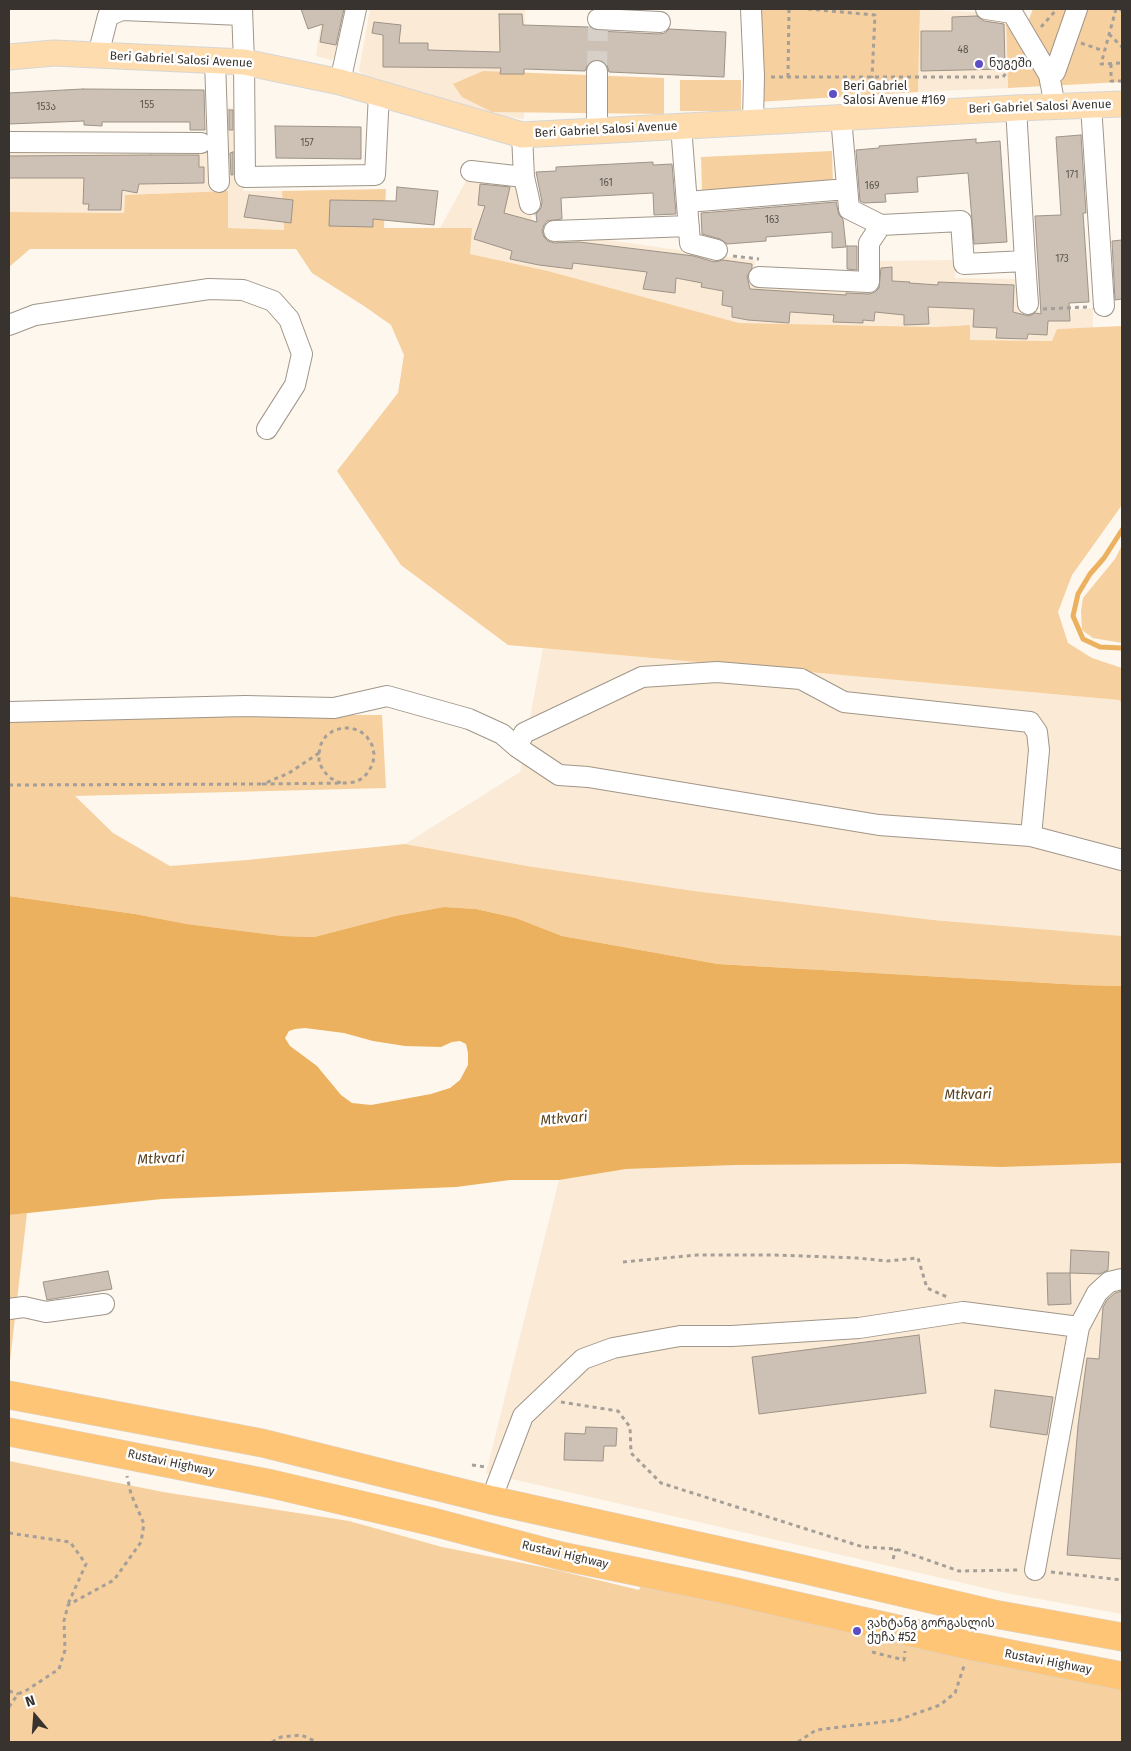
<!DOCTYPE html>
<meta charset="utf-8">
<style>
body{margin:0}
#map{position:relative;width:1131px;height:1751px;overflow:hidden;background:#fdf7ee;font-family:"Fira Sans",sans-serif}
canvas{display:block}
.frame{position:absolute;inset:0;border:10px solid #38332e;pointer-events:none}
.north{position:absolute;left:10px;top:1691px;width:50px;height:50px;-webkit-text-stroke:4px #fff;paint-order:stroke;rotate:342deg;font-size:14px;font-weight:700;line-height:20px;text-align:center;color:#38332e}
.north::after{content:'';display:block;margin:auto;width:18px;height:22px;background:#38332e;clip-path:polygon(50% 0,100% 100%,50% 72%,0 100%)}
</style>
<div id="map">
<canvas width="1131" height="1751"></canvas>
<div class="frame"></div>
<div class="north">N</div>
</div>
<script>
const g = document.querySelector('canvas').getContext('2d');
g.lineJoin = 'round';
function fill(path, color) { g.fillStyle = color; g.fill(path, 'evenodd'); }
const shape = rows => new Path2D(rows.map(r => 'M' + r).join(''));
function strokePath(path, color, width, dash) { g.strokeStyle = color; g.lineWidth = width; g.lineCap = dash ? 'butt' : 'round'; g.setLineDash(dash || []); g.stroke(path); }
function write(font, color, halo, rows, align = 'center') {
  g.font = font + ' "Fira Sans","Noto Sans Georgian",sans-serif'; g.lineWidth = 5; g.setLineDash([]); g.textBaseline = 'middle'; g.strokeStyle = halo; g.fillStyle = color; for (const [text, x, y, turn = 0] of rows) {
    g.save(); g.translate(x, y); g.rotate((+turn || 0) * Math.PI / 180); g.textAlign = isNaN(turn) ? turn : align; if (halo) g.strokeText(text, 0, 0); g.fillText(text, 0, 0); g.restore();
  }
}
fill(shape([
 [323,9,348,9,340,54,331,60,316,56],
 [370,9,525,9,524,119,476,113,368,80,359,71],
 [920,9,1006,14,1008,88,918,92],
 [240,107,243,191,282,191,284,230,228,228,228,191,125,195,124,213,9,212,9,150,216,148,214,109],
 [466,181,522,186,534,225,545,231,755,261,753,283,871,290,871,261,956,260,955,278,1020,279,1019,307,1043,312,1093,308,1093,328,1057,329,1053,341,970,340,969,325,934,327,739,323,548,271,470,254,440,228],
 [543,648,1119,700,1122,703,1122,936,933,920,694,891,527,866,405,844,520,772],
 [1122,1163,1122,1614,1006,1593,486,1473,559,1180,626,1169,735,1165,903,1164,1001,1167]
]), '#fbebd6');
fill(shape([
 [756,9,920,9,918,92,758,102],
 [1033,9,1122,9,1122,82,1008,88,1006,14,1029,19],
 [483,71,664,78,664,114,492,112,462,97,453,84],
 [680,80,741,80,741,111,680,111],
 [832,151,833,184,702,190,701,157],
 [386,189,384,228,472,228,470,254,548,271,739,323,934,327,970,325,970,340,1052,341,1057,329,1122,326,1122,505,1072,575,1058,612,1068,643,1092,658,1122,668,1122,703,1119,700,508,645,401,565,337,471,398,393,404,355,391,325,364,306,312,273,296,249,30,249,9,267,9,212,124,213,125,195,228,191,228,228,284,230,282,191],
 [1122,545,1122,643,1093,638,1082,630,1081,611,1083,598,1115,559],
 [9,715,382,715,386,788,75,796,113,833,170,866,247,860,405,844,527,866,694,891,933,920,1122,936,1122,986,1082,985,718,964,562,936,516,918,476,909,444,907,395,916,314,937,282,936,187,924,135,914,9,896],
 [27,1213,9,1370,9,1215],
 [9,1461,163,1492,349,1521,442,1547,552,1569,639,1590,643,1581,1122,1687,1122,1742,9,1742]
]), '#f6d09f');
fill(shape([
 [9,896,135,914,187,924,282,936,314,937,395,916,444,907,476,909,516,918,562,936,718,964,1082,985,1122,986,1122,1163,1001,1167,903,1164,735,1165,626,1169,559,1180,510,1180,456,1187,162,1199,9,1215],
 [305,1028,344,1033,373,1041,405,1046,441,1047,452,1042,460,1041,466,1044,468,1053,468,1065,460,1080,450,1088,431,1094,371,1105,352,1103,341,1095,317,1066,290,1046,285,1038,289,1031,295,1029]
]), '#ecb15e');
strokePath(shape([
 [1122,530,1104,558,1090,574,1078,594,1073,616,1083,639,1100,647,1122,648]
]), '#ecb15e', 5);
const building = shape([
 [301,9,344,9,336,45,320,42,323,24,308,29,301,9],
 [499,14,522,14,523,25,589,27,597,31,659,34,665,33,669,29,726,32,724,77,609,72,607,65,602,61,597,59,591,61,587,66,585,71,524,69,524,74,500,74,501,68,383,67,383,35,372,33,374,22,401,25,399,43,428,43,428,50,500,52,499,14],
 [977,16,984,21,1004,24,1005,69,921,71,921,31,952,31,952,17,977,16],
 [83,89,204,90,205,130,190,130,190,122,102,122,102,126,84,125,84,121,9,124,9,93,83,89],
 [229,110,233,110,233,130,229,130,229,110],
 [275,126,361,127,361,159,276,158,275,126],
 [1081,135,1086,213,1083,213,1089,302,1069,303,1070,321,1048,321,1047,335,1028,334,1027,339,996,338,997,328,973,327,974,309,928,307,929,324,904,325,904,315,875,312,874,321,863,320,863,323,833,322,834,315,790,312,789,323,748,320,732,317,732,307,722,305,723,291,701,287,702,283,676,278,675,293,643,289,647,272,573,263,572,269,539,265,510,259,512,251,474,239,485,206,478,205,480,184,510,187,504,213,537,222,536,214,541,208,542,202,536,172,556,171,556,167,653,162,653,165,672,164,676,214,654,215,653,193,561,198,562,219,547,221,544,225,542,231,544,237,548,241,554,243,579,242,694,256,714,262,723,260,752,264,752,268,747,276,750,289,846,295,846,293,869,294,875,292,879,288,881,268,892,267,892,281,910,282,909,283,938,285,938,282,1014,285,1013,312,1029,316,1035,313,1041,314,1035,216,1061,215,1056,137,1081,135],
 [976,139,976,143,1000,141,1007,242,974,244,968,173,917,177,918,192,885,194,886,202,864,203,860,201,856,150,879,148,879,146,976,139],
 [233,152,233,175,231,175,230,153,233,152],
 [151,155,199,155,199,167,204,167,204,183,139,184,137,193,122,190,121,210,88,210,89,204,83,204,84,178,9,178,9,156,151,155],
 [397,187,438,191,434,225,373,219,373,227,329,226,330,200,396,201,397,187],
 [249,195,293,200,291,223,244,217,249,195],
 [836,202,839,215,843,219,846,247,832,248,832,232,766,237,766,241,727,244,720,239,702,234,701,213,836,202],
 [1122,240,1122,299,1115,300,1112,241,1122,240],
 [847,246,857,246,857,270,847,269,847,246],
 [1071,1250,1109,1252,1108,1270,1100,1274,1070,1273,1071,1250],
 [108,1271,112,1289,47,1300,43,1282,108,1271],
 [1047,1273,1070,1273,1071,1304,1048,1305,1047,1273],
 [1122,1291,1122,1559,1067,1555,1078,1426,1087,1358,1099,1359,1103,1307,1107,1300,1115,1293,1122,1291],
 [919,1335,926,1393,759,1414,752,1357,919,1335],
 [995,1390,1053,1397,1047,1435,990,1427,995,1390],
 [586,1427,617,1428,616,1446,604,1446,603,1461,564,1460,565,1433,585,1434,586,1427]
]);
fill(building, '#ccc1b4');
strokePath(building, '#9e9387', 1);
strokePath(shape([
 [597,71,598,27]
]), '#d6d0c8', 20, [20, 10]);
const minor = shape([
 [242,9,244,62,245,177,375,175,379,93],
 [751,9,754,76,753,122],
 [986,9,1012,13],
 [1010,9,1049,75,1055,106],
 [598,19,660,22],
 [98,55,108,16,122,10,242,15],
 [215,60,219,182],
 [1049,75,1055,72,1077,9],
 [340,82,356,9],
 [1091,105,1104,306],
 [841,117,849,209,881,225,961,221,964,264,1025,261,1016,108],
 [681,126,690,243,717,250],
 [597,131,597,71],
 [522,135,524,177,530,204],
 [9,142,201,143],
 [471,171,524,177],
 [687,202,847,189],
 [554,231,689,226],
 [1025,261,1028,304],
 [759,277,869,282,869,243,881,225],
 [9,325,35,315,209,289,243,290,273,301,289,319,302,354,295,385,267,429],
 [9,712,245,706,334,708,387,696,469,719,502,734,517,747,559,775,588,777,879,825,1031,836,1122,860],
 [517,747,524,733,642,677,717,672,801,679,844,702,1030,722,1037,732,1039,750,1031,836],
 [9,1309,24,1307,46,1312,104,1304],
 [491,1500,523,1416,583,1359,613,1348,680,1336,732,1336,859,1328,963,1312,1079,1327],
 [1035,1570,1079,1327,1097,1293,1109,1282,1122,1279]
]);
const major = shape([
 [9,57,54,53,244,62,340,82,522,135,1016,108,1122,104]
]);
const highway = shape([
 [9,1395,262,1443,491,1500,802,1569,994,1614,1122,1637],
 [9,1432,272,1484,433,1522,561,1556,727,1590,971,1646,1122,1676]
]);
strokePath(minor, '#a09689', 22);
strokePath(major, '#d7d6d5', 27);
strokePath(highway, '#d7d6d5', 29);
strokePath(shape([
 [808,9,875,15,872,78],
 [1116,9,1101,64,1122,63],
 [1120,9,1122,11],
 [1041,27,1057,9],
 [1109,34,1122,47],
 [1081,43,1104,51],
 [1111,64,1111,81,1121,81],
 [771,77,1003,77,1019,56],
 [788,77,789,9],
 [733,256,759,259],
 [1043,309,1087,307],
 [319,753,289,773,263,784,346,783,355,782,363,778,369,771,373,763,374,754,372,745,367,737,360,731,351,728,342,728,333,731,326,736,321,744,319,753,319,762,323,770,329,777,337,782,346,783],
 [9,785,263,784],
 [623,1262,697,1255,775,1255,857,1258,887,1261,918,1258,927,1288,947,1297],
 [561,1402,618,1411,630,1427,631,1453,661,1483,863,1547,896,1549,959,1571,1020,1570],
 [472,1465,486,1467],
 [9,1533,70,1542,86,1564,68,1604],
 [893,1559,896,1549],
 [1051,1572,1122,1580],
 [872,1652,904,1660,905,1651],
 [9,1691,18,1694],
 [9,1707,18,1694,27,1690,59,1669,65,1650,64,1621,68,1605,114,1580,141,1542,144,1524,131,1494,127,1476],
 [272,1742,281,1737,301,1735,317,1742],
 [798,1742,816,1730,898,1720,940,1705,955,1693,964,1666]
]), '#a59f98', 3, [4, 4]);
strokePath(minor, '#fff', 20);
strokePath(major, '#ffdcad', 25);
strokePath(highway, '#ffc577', 28);
for (const [x, y, r, color] of [
 [979,64,5,"#5d4ec6"],
 [833,94,5,"#5d4ec6"],
 [857,1631,5,"#5d4ec6"]
]) { const dot = new Path2D(); dot.arc(x, y, r, 0, 2 * Math.PI); g.fillStyle = color; g.fill(dot); strokePath(dot, '#fff', 2); }
write('10px', '#5d5650', null, [
 ["48",963,50],
 ["155",147,105],
 ["153ა",46,107],
 ["157",307,143],
 ["171",1072,175],
 ["161",606,183],
 ["169",872,186],
 ["163",772,220],
 ["173",1062,259]
]);
write('12px', '#38332e', '#fff', [
 ["Beri Gabriel Salosi Avenue",181,60,3],
 ["Beri Gabriel Salosi Avenue",1040,107,-2],
 ["Beri Gabriel Salosi Avenue",606,130,-3],
 ["Rustavi Highway",171,1463,12],
 ["Rustavi Highway",565,1555,13],
 ["Rustavi Highway",1048,1662,11]
]);
write('12px', '#38332e', '#fff', [
 ["ნუგეში",989,64],
 ["Beri Gabriel",843,87],
 ["Salosi Avenue #169",843,101],
 ["ვახტანგ გორგასლის",867,1624],
 ["ქუჩა #52",867,1638]
], 'left');
write('italic 14px', '#59401d', '#fff', [
 ["Mtkvari",968,1095,-1],
 ["Mtkvari",564,1119,-5],
 ["Mtkvari",161,1159,-3]
]);
</script>
